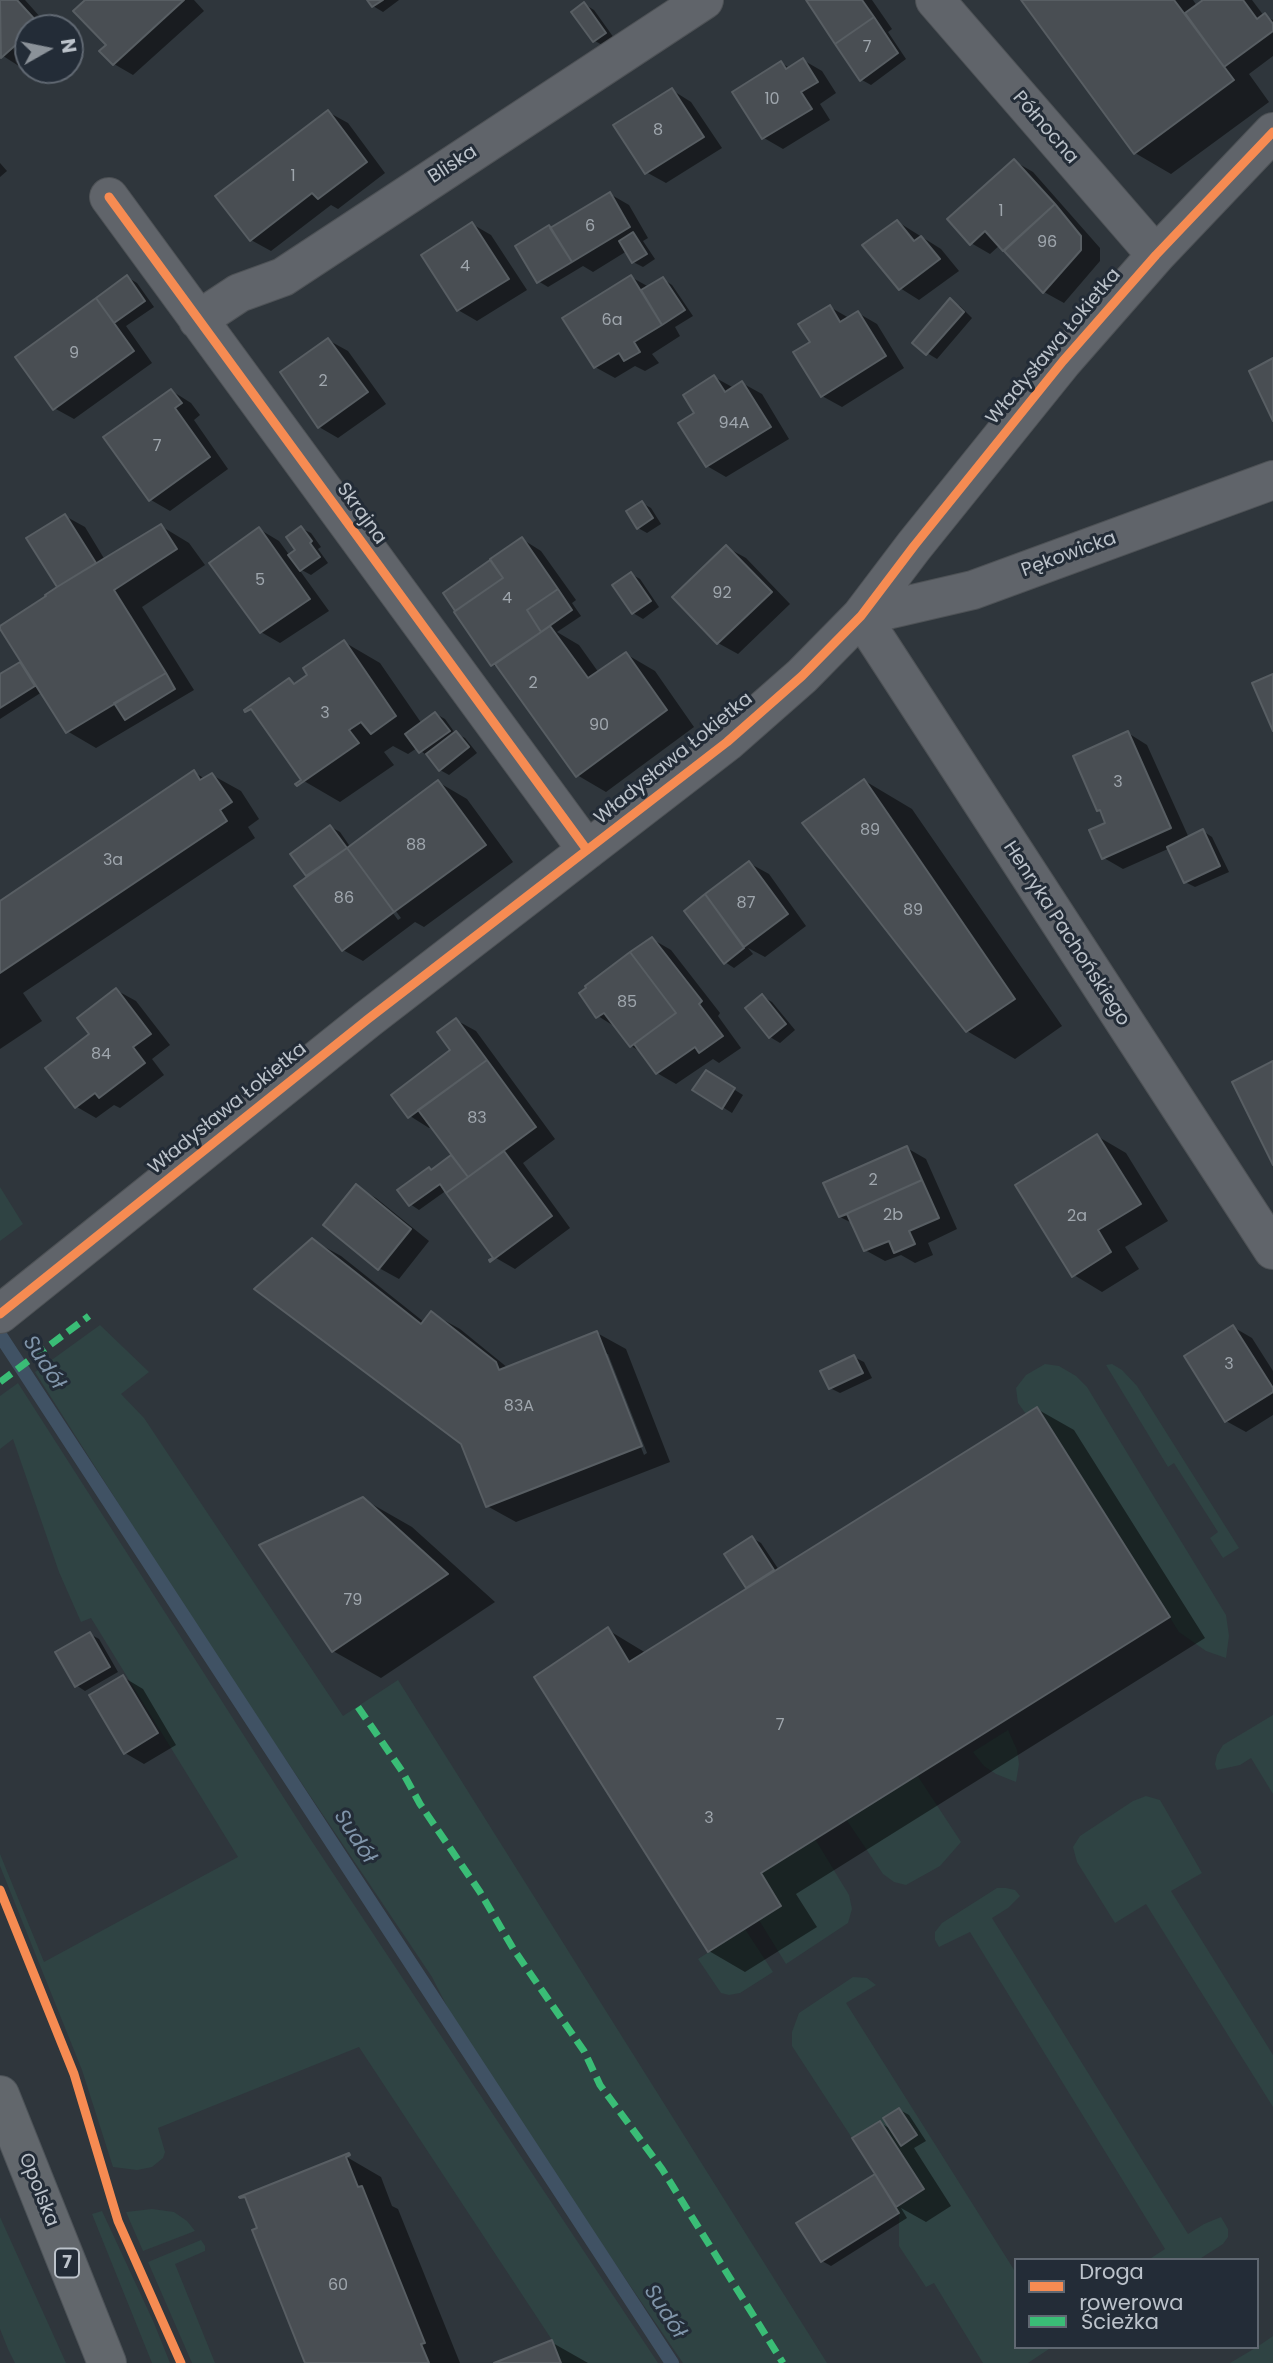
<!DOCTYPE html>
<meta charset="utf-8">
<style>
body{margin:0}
#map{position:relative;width:1273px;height:2363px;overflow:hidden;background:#2f363c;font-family:Poppins,sans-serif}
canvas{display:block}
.legend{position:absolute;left:1014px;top:2258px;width:245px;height:91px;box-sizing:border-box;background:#232c37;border:2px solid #606872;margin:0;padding:9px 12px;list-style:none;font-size:21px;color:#bcc3cb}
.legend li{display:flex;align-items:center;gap:14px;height:35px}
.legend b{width:35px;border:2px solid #606872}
.north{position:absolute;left:14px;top:14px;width:70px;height:70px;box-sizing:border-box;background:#232c37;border:2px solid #606872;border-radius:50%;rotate:81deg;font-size:19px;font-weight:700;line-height:28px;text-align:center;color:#bcc3cb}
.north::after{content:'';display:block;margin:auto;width:24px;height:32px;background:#8b9299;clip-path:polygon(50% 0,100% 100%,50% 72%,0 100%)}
</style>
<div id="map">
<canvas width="1273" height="2363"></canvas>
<ul class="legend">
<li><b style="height:9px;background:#f68b52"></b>Droga rowerowa</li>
<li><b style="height:9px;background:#3abd76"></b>Ścieżka</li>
</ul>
<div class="north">N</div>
</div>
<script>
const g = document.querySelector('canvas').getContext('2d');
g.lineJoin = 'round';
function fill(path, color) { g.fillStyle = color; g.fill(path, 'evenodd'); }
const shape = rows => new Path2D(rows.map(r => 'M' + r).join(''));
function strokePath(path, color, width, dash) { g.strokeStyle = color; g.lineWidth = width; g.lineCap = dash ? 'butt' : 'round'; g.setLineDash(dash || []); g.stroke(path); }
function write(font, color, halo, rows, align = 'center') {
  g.font = font + ' Poppins,sans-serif'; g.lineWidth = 6; g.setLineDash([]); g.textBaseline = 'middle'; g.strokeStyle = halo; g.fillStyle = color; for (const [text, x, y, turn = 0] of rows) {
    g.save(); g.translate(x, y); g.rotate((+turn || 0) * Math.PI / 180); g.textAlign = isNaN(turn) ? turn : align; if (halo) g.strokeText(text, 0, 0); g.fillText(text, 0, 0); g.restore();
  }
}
fill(shape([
 [0,1187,23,1224,0,1241],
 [100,1325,149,1372,121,1394,144,1418,343,1716,398,1680,827,2363,683,2363,575,2205,461,2034,432,1977,198,1629,35,1372],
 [1045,1364,1059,1366,1076,1376,1087,1387,1226,1615,1229,1636,1226,1658,1206,1651,1179,1632,1038,1407,1026,1414,1018,1403,1016,1388,1026,1375],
 [1112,1364,1122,1370,1137,1386,1239,1548,1223,1558,1210,1538,1218,1532,1174,1463,1168,1467,1106,1365],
 [18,1383,307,1834,658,2363,561,2363,552,2340,359,2047,158,2128,165,2152,163,2158,152,2167,137,2170,113,2167,82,2070,0,1866,0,1854,44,1962,238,1857,91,1618,81,1622,59,1572,13,1439,0,1449,0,1396],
 [1273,1715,1273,1794,1251,1758,1240,1765,1217,1770,1215,1764,1217,1755,1223,1745],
 [1008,1730,1017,1750,1019,1764,1016,1782,996,1774,984,1766,973,1752],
 [917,1775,961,1842,940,1866,906,1885,894,1882,883,1874,846,1819],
 [1146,1796,1160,1800,1202,1873,1171,1891,1273,2055,1273,2107,1146,1904,1115,1923,1077,1862,1073,1847,1080,1836,1133,1801],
 [815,1839,849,1895,852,1909,848,1923,786,1964,759,1920,781,1906,761,1873],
 [997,1888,1006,1888,1015,1890,1020,1896,1008,1908,992,1918,1188,2234,1204,2224,1221,2217,1228,2229,1228,2237,1223,2244,1198,2260,1148,2260,1165,2249,970,1932,939,1947,935,1940,935,1932,942,1923],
 [745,1929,773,1972,740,1993,729,1995,721,1993,698,1959],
 [853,1977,867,1978,876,1985,846,2003,1016,2273,1016,2347,1052,2347,1028,2363,983,2363,934,2283,926,2287,899,2246,899,2213,896,2207,923,2189,880,2121,852,2138,792,2046,792,2032,799,2013],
 [152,2209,174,2212,187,2221,195,2231,143,2251,126,2212],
 [102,2211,154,2323,170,2363,152,2363,92,2214],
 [0,2217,66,2363,15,2363,8,2349,0,2329],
 [201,2240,205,2246,205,2251,175,2264,215,2363,192,2363,148,2262],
 [1273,2336,1273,2363,1230,2363,1257,2347]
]), '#2f4343');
fill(shape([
 [0,0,25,0,50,28,28,28,28,62,22,68,0,54],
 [88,0,194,0,204,11,133,75,114,64,108,45],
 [369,0,399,0,383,12,373,6],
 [808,0,872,0,892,29,888,32,906,59,871,85,862,80],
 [1023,0,1193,0,1197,6,1206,0,1252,0,1264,16,1273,20,1273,56,1249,74,1269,102,1171,174,1135,153],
 [584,4,594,10,614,38,604,46,595,41,574,12],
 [803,60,822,71,836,93,820,104,830,120,783,149,764,138,734,92,781,63,790,68],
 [672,90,691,102,722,148,666,183,646,172],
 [328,112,348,123,385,173,338,209,331,205,271,251,251,240],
 [1014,161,1033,172,1100,248,1100,261,1064,303,1044,292,1000,245,990,254,971,243],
 [0,163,7,171,0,177],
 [610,194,629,205,648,238,643,241,655,259,643,267,633,262,627,251,593,272,583,266,548,287,538,281,551,229],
 [898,222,941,249,959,271,919,300,900,288],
 [472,224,491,235,527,290,477,321,458,310],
 [127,277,137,283,154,307,126,326,152,363,74,419,54,408,17,358],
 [631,277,649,287,663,279,672,285,693,316,675,327,680,336,652,354,659,363,645,371,635,366,615,378,595,367],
 [951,301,960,306,972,318,937,359,927,353],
 [830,307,849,318,858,313,877,324,904,368,842,407,822,396,812,343],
 [328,340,348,351,386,404,338,438,319,427],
 [714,377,734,388,742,383,762,394,789,439,726,477,707,466,696,413],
 [172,391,191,403,200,415,194,420,228,469,170,511,151,500],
 [642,503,651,508,661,524,647,533,638,528],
 [65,516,85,527,105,560,161,526,189,543,205,565,142,607,194,690,96,748,67,731,42,692,0,719,0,676,20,664,27,668,59,587,28,538],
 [301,528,311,533,321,547,318,549,328,563,311,575,298,568,329,611,280,643,261,632,259,529,279,541,290,556,298,551],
 [522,539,541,551,576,600,572,603,581,616,557,632,579,645,599,673,626,654,655,671,694,727,606,792,577,775,500,669,492,664,445,594,490,562,496,565],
 [493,568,498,568,509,584,506,586],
 [726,547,746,558,790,604,738,654,718,643],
 [631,574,640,579,659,607,643,619,633,613,614,585],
 [344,642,380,663,422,724,436,714,445,719,455,733,465,738,477,753,449,775,440,770,429,757,417,748,408,754,393,746,384,752,394,765,340,802,304,781,289,680,297,684],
 [1128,733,1147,745,1189,838,1203,831,1212,837,1229,872,1195,887,1185,882,1170,848,1123,869,1104,858,1108,824,1102,812,1098,809],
 [194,772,205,779,212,775,241,791,259,819,248,827,255,838,23,993,42,1021,0,1049,0,903],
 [865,781,912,809,1062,1026,1015,1059,967,1031],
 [438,782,467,799,513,862,424,927,415,922,363,961,343,950,311,877,292,854,331,827,340,832,351,848],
 [357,864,361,864,401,918,398,920],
 [749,863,769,874,806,926,765,957,748,948,753,954,734,968,725,962,686,911],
 [652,939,671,950,720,1013,718,1016,741,1048,719,1063,713,1059,676,1084,657,1073,643,1053,631,1046,617,1028,598,1016],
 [116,990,136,1001,170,1045,152,1059,164,1075,120,1108,114,1105,96,1118,77,1107,48,1069,92,1035],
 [762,996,772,1002,795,1030,780,1043,770,1037,747,1008],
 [456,1020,476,1031,555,1139,523,1163,570,1228,515,1269,496,1258,447,1190,419,1210,410,1204,432,1171,451,1158,459,1162,432,1126,429,1128,410,1116,453,1051],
 [706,1072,743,1095,732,1113,694,1089],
 [1097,1136,1126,1153,1168,1221,1125,1247,1139,1269,1102,1292,1074,1275],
 [907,1148,926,1159,957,1229,928,1243,933,1255,915,1263,901,1255,885,1261,865,1250,854,1224,840,1217,826,1184],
 [356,1187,376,1198,429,1241,399,1279,379,1268],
 [312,1240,341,1256,424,1322,431,1313,460,1329,508,1368,597,1333,626,1349,670,1462,516,1522,487,1506,462,1443],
 [605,1354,608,1354,647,1453,644,1455],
 [1233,1327,1252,1338,1273,1371,1273,1415,1246,1432,1226,1421],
 [854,1357,864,1362,872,1378,840,1393,830,1388],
 [1037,1409,1074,1430,1205,1638,796,1894,817,1927,745,1972,709,1951,608,1630,646,1653,750,1588,747,1586,752,1538,761,1543,779,1570],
 [363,1499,412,1527,495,1602,381,1678,333,1651],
 [90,1634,99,1639,118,1672,85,1691,76,1685],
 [123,1677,143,1689,176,1745,144,1764,125,1753],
 [900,2110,909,2115,926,2141,914,2148,951,2206,926,2222,901,2208,907,2218,831,2266,822,2261,877,2174,880,2123,893,2130],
 [345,2156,381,2177,392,2206,398,2209,460,2363,307,2363],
 [551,2342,588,2363,499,2363]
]), '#0007');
strokePath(shape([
 [0,1335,672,2363]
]), '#405264', 14);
const building = shape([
 [0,0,17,0,39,24,34,28,28,28,28,34,1,58,0,0],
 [85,0,184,0,113,65,99,51,106,45,73,11,85,0],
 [367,0,383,0,372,7,367,0],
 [806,0,862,0,874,17,835,44,806,0],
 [1021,0,1174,0,1234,80,1134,154,1021,0],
 [1203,0,1243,0,1257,19,1265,13,1273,24,1273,31,1224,67,1185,13,1203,0],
 [584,2,606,33,593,42,571,12,584,2],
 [874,17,898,53,860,81,835,44,874,17],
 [803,58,818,82,801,92,812,109,762,139,732,92,781,61,786,69,803,58],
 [672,88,704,137,645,174,613,125,672,88],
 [328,110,367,162,318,199,312,193,250,241,215,196,328,110],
 [1014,159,1055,204,1003,251,985,231,970,245,947,219,1014,159],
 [610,192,630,227,572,262,550,228,610,192],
 [1055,204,1081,236,1081,250,1043,293,1004,251,1055,204],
 [897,220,914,241,921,236,940,259,899,290,862,245,897,220],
 [472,222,509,279,457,311,421,255,472,222],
 [549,225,572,262,537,283,515,246,549,225],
 [633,232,647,254,632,263,619,241,633,232],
 [127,275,145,301,114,323,96,298,127,275],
 [631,275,662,325,634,342,640,352,624,361,619,353,594,368,562,318,631,275],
 [663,277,685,310,662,325,641,290,663,277],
 [96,298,134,351,53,410,15,357,96,298],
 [950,298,964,312,926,355,912,343,950,298],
 [830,305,840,322,858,311,886,356,821,397,793,352,810,342,798,324,830,305],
 [328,338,368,392,318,428,280,372,328,338],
 [1273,358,1273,421,1249,371,1273,358],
 [714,375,725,392,742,381,771,427,706,467,678,423,694,413,683,395,714,375],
 [171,389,182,403,175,408,210,457,149,501,103,437,171,389],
 [642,501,653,518,637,529,626,511,642,501],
 [65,514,96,563,57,587,26,538,65,514],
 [161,524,177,549,114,590,166,673,66,733,0,629,0,626,46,596,45,595,57,587,161,524],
 [301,526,312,541,310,543,320,557,300,571,288,555,295,550,286,537,301,526],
 [259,527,310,599,260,633,209,563,259,527],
 [522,537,558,589,527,610,541,632,491,666,454,612,503,578,490,559,522,537],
 [726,545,772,592,717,644,672,597,726,545],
 [490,560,503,578,455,611,443,593,490,560],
 [631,572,651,601,632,614,612,585,631,572],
 [558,589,572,610,541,632,527,610,558,589],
 [550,626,588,678,626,652,667,710,576,777,495,664,550,626],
 [344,640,396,716,371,734,361,722,349,730,359,743,297,786,295,784,301,780,251,709,245,712,244,710,289,678,294,684,307,675,303,668,344,640],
 [20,662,35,686,0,708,0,674,20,662],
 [166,673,175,689,125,720,114,703,166,673],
 [1273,674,1273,731,1252,683,1273,674],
 [435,712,450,731,419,753,405,734,435,712],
 [456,731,469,747,439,771,426,754,456,731],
 [1128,731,1171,828,1102,859,1089,830,1105,823,1100,810,1097,811,1073,756,1128,731],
 [194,770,200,780,212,773,232,802,220,810,227,821,0,973,0,901,194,770],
 [864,779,1015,999,966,1032,802,823,864,779],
 [438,780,486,845,394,912,347,848,438,780],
 [330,825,347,848,306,876,290,854,330,825],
 [1203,829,1220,866,1184,883,1167,847,1203,829],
 [347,848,394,912,342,951,294,886,347,848],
 [749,861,788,914,744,947,705,894,749,861],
 [705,894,744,948,724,964,684,911,705,894],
 [652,937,702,1001,699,1004,723,1036,699,1053,695,1047,656,1074,634,1044,676,1013,630,952,652,937],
 [630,952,676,1013,630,1047,604,1013,596,1018,579,993,586,988,585,986,630,952],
 [116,988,151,1034,133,1047,145,1063,99,1098,95,1093,75,1108,45,1068,89,1034,77,1018,116,988],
 [762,994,786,1024,769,1038,745,1008,762,994],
 [456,1018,487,1060,408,1118,391,1095,450,1050,437,1032,456,1018],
 [487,1060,536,1127,468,1177,418,1110,487,1060],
 [1273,1061,1273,1165,1232,1082,1273,1061],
 [706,1070,735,1088,722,1109,692,1090,706,1070],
 [1097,1134,1141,1204,1098,1230,1111,1252,1072,1277,1015,1185,1097,1134],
 [907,1146,922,1180,839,1217,823,1183,907,1146],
 [504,1151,552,1216,490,1262,489,1260,493,1258,446,1193,504,1151],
 [451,1155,468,1177,446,1193,440,1184,409,1206,397,1190,429,1167,431,1170,451,1155],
 [922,1180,939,1218,909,1231,915,1244,894,1253,889,1241,864,1251,847,1214,839,1217,922,1180],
 [356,1184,411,1229,378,1270,323,1225,356,1184],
 [312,1238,421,1324,431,1311,496,1362,499,1370,597,1331,642,1446,486,1507,461,1444,254,1289,312,1238],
 [1233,1325,1273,1388,1273,1392,1225,1422,1184,1356,1233,1325],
 [854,1355,863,1373,829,1389,820,1371,854,1355],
 [1037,1407,1170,1617,761,1873,781,1906,708,1952,534,1677,608,1627,629,1662,1037,1407],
 [363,1497,448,1574,332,1652,259,1545,363,1497],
 [752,1536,774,1570,746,1588,724,1554,752,1536],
 [90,1632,110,1667,75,1687,55,1652,90,1632],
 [123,1675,158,1733,124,1754,89,1695,123,1675],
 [899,2108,917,2135,901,2146,883,2118,899,2108],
 [880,2121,924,2189,896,2207,852,2138,880,2121],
 [349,2153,350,2155,346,2157,358,2187,362,2186,425,2343,421,2344,429,2363,305,2363,252,2230,257,2228,245,2197,240,2198,239,2197,349,2153],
 [875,2174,899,2213,821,2262,796,2223,875,2174],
 [552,2340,561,2363,494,2363,499,2361,552,2340]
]);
fill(building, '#494e53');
strokePath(building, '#585e63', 2);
const minor = shape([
 [935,0,1156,255],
 [109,197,587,850],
 [198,320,239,293,283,277,704,0],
 [861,616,1273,1250],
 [861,616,973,590,1273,480],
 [0,1314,368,1019,727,742,802,676,861,616,914,546,1063,361,1156,255,1273,132]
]);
const major = shape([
 [0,2095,107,2363]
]);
strokePath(minor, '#4e5256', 40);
strokePath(major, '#4d5358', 40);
strokePath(minor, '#60646a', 38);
strokePath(major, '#62676c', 38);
strokePath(shape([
 [0,1382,89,1316],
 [358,1707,402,1771,420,1804,480,1892,514,1950,584,2051,600,2085,662,2169,783,2363]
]), '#3abd76', 7, [14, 7]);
strokePath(shape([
 [109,197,587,850],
 [0,1314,368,1019,727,742,802,676,861,616,914,546,1063,361,1156,255,1273,132],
 [0,1890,74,2074,118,2221,181,2363]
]), '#f68b52', 9);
write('16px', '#9fa6ad', null, [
 ["7",867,48],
 ["10",772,100],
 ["8",658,131],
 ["1",293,177],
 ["1",1001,212],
 ["6",590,227],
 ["96",1047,243],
 ["4",465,267],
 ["6a",612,321],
 ["9",74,354],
 ["2",323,382],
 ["94A",734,424],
 ["7",157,447],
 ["5",260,581],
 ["92",722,594],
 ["4",507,599],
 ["2",533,684],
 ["3",325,714],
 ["90",599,726],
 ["3",1118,783],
 ["89",870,831],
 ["88",416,846],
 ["3a",113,861],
 ["86",344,899],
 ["87",746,904],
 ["89",913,911],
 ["85",627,1003],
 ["84",101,1055],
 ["83",477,1119],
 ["2",873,1181],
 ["2b",893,1216],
 ["2a",1077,1217],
 ["3",1229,1365],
 ["83A",519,1407],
 ["79",353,1601],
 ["7",780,1726],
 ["3",709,1819],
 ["60",338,2286]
]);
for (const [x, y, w] of [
 [67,2263,24]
]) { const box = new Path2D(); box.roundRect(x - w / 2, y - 14.5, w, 29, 5); g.fillStyle = '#232c37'; g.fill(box); strokePath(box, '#bcc3cb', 2); }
write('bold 18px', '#bcc3cb', null, [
 ["7",67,2263]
]);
write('19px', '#bcc3cb', '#232c37', [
 ["Północna",1045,128,49],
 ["Bliska",453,165,-33],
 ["Władysława Łokietka",1054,347,-50],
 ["Skrajna",361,514,54],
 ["Pękowicka",1069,555,-20],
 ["Władysława Łokietka",674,759,-39],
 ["Henryka Pachońskiego",1066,934,57],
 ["Władysława Łokietka",228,1109,-39],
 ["Opolska",38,2190,68]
]);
write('italic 21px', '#8095aa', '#232c37', [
 ["Sudół",43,1363,57],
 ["Sudół",354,1837,57],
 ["Sudół",664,2312,57]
]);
</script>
